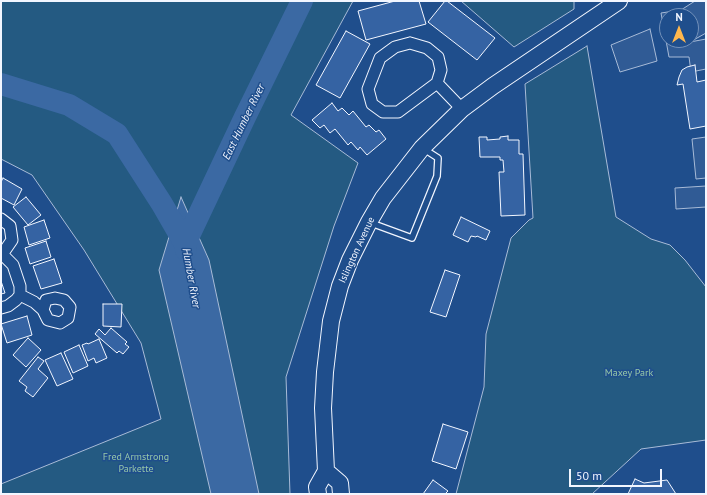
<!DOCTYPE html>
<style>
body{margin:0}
#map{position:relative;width:707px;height:495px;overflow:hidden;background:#1f4e8c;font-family:"PT Sans",sans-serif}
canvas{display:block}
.frame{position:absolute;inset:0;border:2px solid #f2f6ff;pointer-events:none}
.north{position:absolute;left:659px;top:8px;width:40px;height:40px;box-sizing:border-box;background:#1f4e8c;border:1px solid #7391ba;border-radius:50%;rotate:0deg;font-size:11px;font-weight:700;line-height:16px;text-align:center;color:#f2f6ff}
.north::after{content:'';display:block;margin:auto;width:14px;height:18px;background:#ffb74d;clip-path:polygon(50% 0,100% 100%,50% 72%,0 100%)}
.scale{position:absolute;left:569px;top:469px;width:93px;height:18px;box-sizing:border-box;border:2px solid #f2f6ff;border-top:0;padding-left:5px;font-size:12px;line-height:14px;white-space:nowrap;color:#f2f6ff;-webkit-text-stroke:3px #1f4e8c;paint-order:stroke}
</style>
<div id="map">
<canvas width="707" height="495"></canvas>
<div class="frame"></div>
<div class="north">N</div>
<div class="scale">50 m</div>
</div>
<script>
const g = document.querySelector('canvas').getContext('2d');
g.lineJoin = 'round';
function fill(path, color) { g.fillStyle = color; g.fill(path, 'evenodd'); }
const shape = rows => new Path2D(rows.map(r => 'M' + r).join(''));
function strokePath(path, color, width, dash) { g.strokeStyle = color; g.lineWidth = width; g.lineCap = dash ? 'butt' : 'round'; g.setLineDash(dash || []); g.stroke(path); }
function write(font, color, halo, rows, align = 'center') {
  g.font = font + ' "PT Sans",sans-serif'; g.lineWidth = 3; g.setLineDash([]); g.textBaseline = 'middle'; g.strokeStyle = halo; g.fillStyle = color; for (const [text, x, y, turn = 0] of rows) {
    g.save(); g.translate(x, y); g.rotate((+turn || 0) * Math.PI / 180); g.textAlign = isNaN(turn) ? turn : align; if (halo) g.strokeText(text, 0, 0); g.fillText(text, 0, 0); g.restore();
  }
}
const green = shape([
 [1,1,353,1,291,115,358,163,334,226,286,377,290,494,1,494,1,484,161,419,141,343,84,250,32,175,1,159,1,1],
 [461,1,574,1,574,9,514,47,461,1],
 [587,46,616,217,651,239,670,245,685,260,706,287,706,440,641,449,592,494,456,494,484,387,486,334,511,238,529,220,533,218,525,84,587,46]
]);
fill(green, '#245a82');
strokePath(green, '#a8bbd7', 1);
const parking = shape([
 [695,1,706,1,706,33,690,42,706,39,706,69,691,72,689,57,669,57,661,13,681,10,695,1],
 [667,16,691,16,691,40,667,40,667,16],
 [650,29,657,61,620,72,611,45,650,29],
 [706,137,706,178,696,179,692,139,706,137],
 [706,186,706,207,676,209,675,188,706,186]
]);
fill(parking, '#305b95');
strokePath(parking, '#a8bbd7', 1);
const water = shape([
 [181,197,209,260,259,494,211,494,159,270,181,197]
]);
fill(water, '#3b69a3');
strokePath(water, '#a8bbd7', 1);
strokePath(shape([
 [1,84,69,105,117,134,162,204,185,244,186,250],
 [185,244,245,117,302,1]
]), '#3b69a3', 22);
const building = shape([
 [395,1,419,1,426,24,366,40,358,11,395,1],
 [445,1,447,1,495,38,477,60,428,22,445,1],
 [346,31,370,44,340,98,316,85,346,31],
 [695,65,697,82,706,80,706,126,690,129,683,84,677,85,679,77,682,70,687,67,695,65],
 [332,103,338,111,342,108,349,115,353,111,366,127,369,125,376,132,379,130,386,139,367,155,360,147,358,150,351,142,348,145,335,129,330,133,324,125,320,128,312,120,332,103],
 [508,136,508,140,519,140,519,154,523,154,525,215,501,216,499,172,504,172,503,160,500,160,500,157,480,157,479,137,487,137,487,140,500,139,500,137,508,136],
 [3,178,22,189,14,205,1,198,1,182,3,178],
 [26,197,41,215,28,225,13,207,26,197],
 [461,217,490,231,486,240,477,236,476,237,471,236,468,242,453,235,461,217],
 [44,220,50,238,29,245,24,227,44,220],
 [46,241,51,257,30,264,25,248,46,241],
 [54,259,62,283,41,289,33,266,54,259],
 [445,270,460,275,446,317,430,312,445,270],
 [1,281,5,293,1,294,1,281],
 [103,304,122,304,121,327,103,326,103,304],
 [27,316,32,335,7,343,1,324,27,316],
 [111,328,127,342,125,344,129,347,123,354,119,351,117,353,95,334,99,329,105,335,111,328],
 [28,338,41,350,26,367,13,355,28,338],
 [99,339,107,358,96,363,94,358,88,361,82,345,87,343,88,344,99,339],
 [79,345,88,366,73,373,64,352,79,345],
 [61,353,73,379,57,386,45,360,61,353],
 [38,357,44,361,38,369,48,378,33,397,25,391,27,387,19,381,38,357],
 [443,424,468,432,456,469,432,461,443,424],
 [635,479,644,483,667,480,676,494,628,494,635,479],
 [433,480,448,491,445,494,423,494,433,480]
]);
fill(building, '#3563a3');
strokePath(building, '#f2f6ff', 1);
const service = shape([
 [371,223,412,238,437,176,438,158,424,149]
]);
const minor = shape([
 [410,43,427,48,438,57,441,70,437,83,398,112,383,112,372,104,368,89,380,58,395,47,410,43],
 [437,83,462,109],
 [1,219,10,226,12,240,3,253],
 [1,253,13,265,20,286,20,295,16,300,8,306,1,308],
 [20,295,34,302,43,310,48,320,60,323,68,318,70,307,64,300,55,298,46,300,43,310]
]);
const secondary = shape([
 [326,471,340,483,341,494],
 [318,494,317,487,326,471,323,408,325,372,331,321,340,286,350,260,369,222,383,198,422,148,462,109,493,86,619,1]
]);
strokePath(service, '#f2f6ff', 8);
strokePath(minor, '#f2f6ff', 13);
strokePath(secondary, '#f2f6ff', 18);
strokePath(service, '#1f4e8c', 5.5);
strokePath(minor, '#1f4e8c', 11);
strokePath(secondary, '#1f4e8c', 16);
write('10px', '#f2f6ff', '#1f4e8c', [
 ["Islington Avenue",357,250,-65]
]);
write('10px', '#97c8a6', '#1f4e8c', [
 ["Maxey Park",629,373],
 ["Fred Armstrong",136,457],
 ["Parkette",136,469]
]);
write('italic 11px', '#f2f6ff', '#1f4e8c', [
 ["East Humber River",244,122,-64],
 ["Humber River",191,278,80]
]);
</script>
